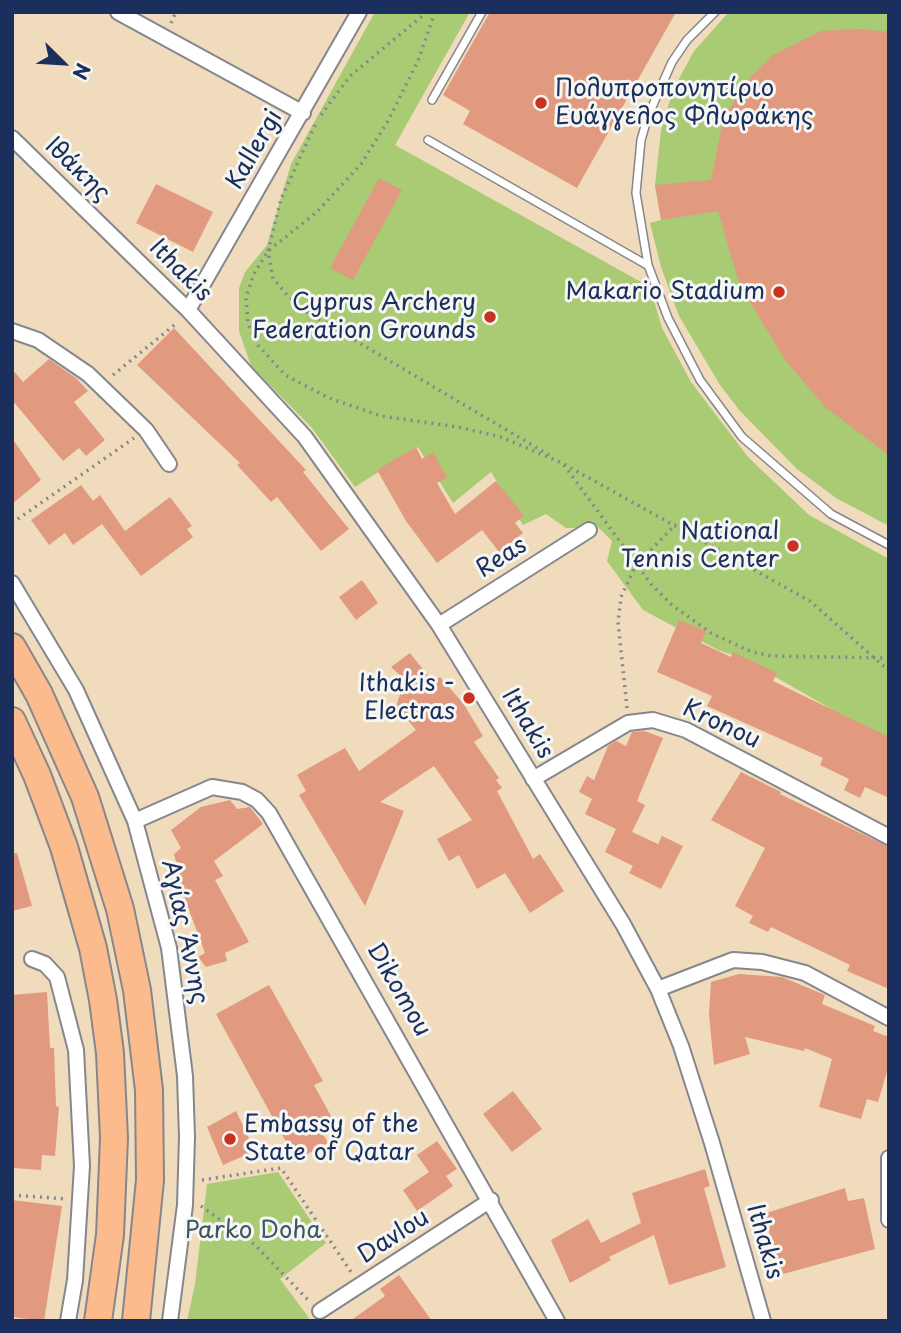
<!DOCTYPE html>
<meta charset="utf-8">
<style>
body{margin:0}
#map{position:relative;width:901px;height:1333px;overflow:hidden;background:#f0dcbc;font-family:"Playpen Sans",sans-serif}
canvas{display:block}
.frame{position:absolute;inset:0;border:14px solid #1b2f5e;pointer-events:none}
.north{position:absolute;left:28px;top:28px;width:70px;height:70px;-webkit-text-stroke:5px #f6f6f2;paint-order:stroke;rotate:114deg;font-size:19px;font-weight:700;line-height:28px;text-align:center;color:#1b2f5e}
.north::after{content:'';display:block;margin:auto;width:24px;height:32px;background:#1b2f5e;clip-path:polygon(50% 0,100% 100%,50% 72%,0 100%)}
</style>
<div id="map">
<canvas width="901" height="1333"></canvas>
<div class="frame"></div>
<div class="north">N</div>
</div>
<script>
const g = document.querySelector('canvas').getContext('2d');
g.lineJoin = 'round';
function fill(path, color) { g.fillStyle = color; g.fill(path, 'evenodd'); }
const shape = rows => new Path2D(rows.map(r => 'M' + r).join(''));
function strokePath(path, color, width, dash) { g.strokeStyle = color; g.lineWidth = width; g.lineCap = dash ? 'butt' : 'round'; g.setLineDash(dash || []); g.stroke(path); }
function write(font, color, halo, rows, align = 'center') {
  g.font = font + ' "Playpen Sans",sans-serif'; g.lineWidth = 6; g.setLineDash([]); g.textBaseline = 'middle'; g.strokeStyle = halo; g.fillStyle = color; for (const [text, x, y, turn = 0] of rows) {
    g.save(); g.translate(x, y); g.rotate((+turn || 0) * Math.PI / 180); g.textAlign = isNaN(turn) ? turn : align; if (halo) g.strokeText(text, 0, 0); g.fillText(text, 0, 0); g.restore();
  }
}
fill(shape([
 [375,12,470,12,395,145,650,287,662,328,691,382,748,457,809,515,889,559,889,742,744,659,718,650,643,610,607,561,612,541,592,521,582,528,566,528,546,514,523,525,491,472,453,503,418,447,355,487,312,428,251,366,239,331,239,288,245,272,267,245,291,164],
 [889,12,889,526,836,498,797,469,740,411,720,385,679,316,661,267,650,223,661,220,655,185,661,130,673,90,694,51,728,13],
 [278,1172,326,1243,280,1279,309,1318,306,1321,187,1321,195,1284,207,1184]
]), '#a9cb74');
fill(shape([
 [490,12,676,12,577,188,463,124,470,111,443,95],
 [860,29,889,32,889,455,825,407,786,361,740,286,718,211,661,220,655,185,711,180,723,120,744,84,773,55,821,31],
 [379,178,402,190,353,280,330,268],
 [156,184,213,212,193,252,136,223],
 [174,328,306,470,303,472,349,529,321,551,277,497,271,502,237,465,240,463,137,365],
 [49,359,76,378,88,391,74,402,105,440,86,456,79,448,63,461,12,400,12,369,23,382],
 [12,438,41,480,12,504],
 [416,447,422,459,433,452,447,477,437,483,455,514,496,481,524,516,515,523,523,533,499,552,482,530,437,563,406,521,377,470],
 [81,485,93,501,100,495,125,531,170,497,192,526,187,529,193,537,141,576,102,524,73,545,65,533,49,545,31,520],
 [362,580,378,603,356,620,339,597],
 [679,620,706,631,701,643,731,657,733,652,777,673,773,681,889,737,889,798,865,787,860,798,844,790,849,779,820,765,823,758,707,706,712,696,657,672],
 [410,653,433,682,440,677,463,703,483,736,474,742,499,778,496,780,502,788,497,791,533,859,540,854,564,891,530,913,505,873,477,889,459,855,449,861,437,839,472,820,434,766,380,802,404,811,365,906,299,795,306,791,297,775,323,760,345,748,359,771,416,730,396,706,405,680,391,667],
 [645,731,663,738,637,801,645,805,632,832,658,844,662,836,683,846,661,889,629,873,633,866,605,852,616,829,585,814,592,799,579,792,587,776,594,780,608,746,616,741,626,746,632,732],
 [741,772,781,792,780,794,889,847,889,989,847,971,850,965,771,927,768,932,749,923,753,916,735,906,765,848,711,820],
 [230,800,237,809,250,807,263,824,214,861,223,876,215,880,249,942,225,953,227,961,206,967,198,957,205,953,186,902,174,854,181,848,171,830,201,807],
 [12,853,17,853,32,906,12,911],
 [739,974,782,977,825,995,822,1004,875,1026,873,1031,889,1037,889,1065,878,1102,867,1099,861,1119,819,1107,832,1059,805,1048,804,1051,745,1037,750,1054,714,1065,709,1015,711,982],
 [269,985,323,1081,314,1085,337,1127,323,1134,328,1143,296,1160,216,1014],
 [47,992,50,1048,54,1048,56,1106,59,1107,55,1156,42,1155,41,1170,12,1168,12,995],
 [513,1091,542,1129,512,1152,483,1114],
 [236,1111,255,1151,223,1165,207,1127],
 [437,1141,457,1169,446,1176,453,1186,417,1211,403,1190,429,1172,417,1155],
 [705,1169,710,1186,704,1188,726,1267,669,1285,654,1235,609,1257,611,1260,570,1283,551,1240,588,1219,601,1243,641,1223,632,1193],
 [845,1188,848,1201,864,1198,875,1249,783,1274,763,1214],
 [12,1200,62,1206,44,1321,12,1317],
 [399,1275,432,1321,350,1321,385,1296,380,1289]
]), '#e19980');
const lane = shape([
 [715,12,687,40,672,62,648,116,641,140,636,193,648,265,668,318,700,380,742,437,831,514,889,545],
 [432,100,482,12],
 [428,140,647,265]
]);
const street = shape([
 [118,12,303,113],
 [12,138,188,310,305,437,439,625,623,924,658,989,681,1046,712,1143,763,1321],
 [188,310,359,12],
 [12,331,38,340,88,374,146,430,169,464],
 [12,583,76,690,135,821,169,948,185,1076,187,1137,185,1205,170,1321],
 [439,625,589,530],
 [533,779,628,723,653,720,686,730,889,837],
 [135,821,212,787,242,792,257,800,269,813,557,1321],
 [32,959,45,964,57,977,76,1050,82,1166,75,1280,68,1321],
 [658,989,733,960,762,962,805,973,889,1018],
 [889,1158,889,1220],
 [320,1311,491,1200]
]);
const highway = shape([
 [12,647,39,694,85,797,120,909,137,990,149,1090,150,1180,136,1321],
 [12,721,37,775,64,847,93,948,103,1000,110,1053,114,1138,110,1235,98,1321]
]);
strokePath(lane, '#86868d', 10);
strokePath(street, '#86868d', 18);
strokePath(highway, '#86868d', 30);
strokePath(shape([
 [435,12,418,61,388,121,361,164,317,212,268,251,254,274,246,297,248,324,258,345,285,375,329,398,381,416,458,427,501,437,562,463,810,601,889,671],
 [171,23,176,12],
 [321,115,350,76,427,12],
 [315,125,281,199,268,251,273,278,287,295,307,312,549,455],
 [113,375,178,322],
 [564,465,651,584,672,605,711,633,752,652,772,656,889,658],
 [12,523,134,438],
 [627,708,618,622,621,597,636,565,676,524],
 [202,1180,281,1168,351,1272],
 [12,1195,66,1199],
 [201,1206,255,1245,310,1302]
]), '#86868d', 3.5, [2, 5]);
strokePath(lane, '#fff', 7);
strokePath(street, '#fff', 14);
strokePath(highway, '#fbbb8c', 26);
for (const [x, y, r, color] of [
 [541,103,7,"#c8321e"],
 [779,292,7,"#c8321e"],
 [490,317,7,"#c8321e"],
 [793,546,7,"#c8321e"],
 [469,698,7,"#c8321e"],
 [230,1139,7,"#c8321e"]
]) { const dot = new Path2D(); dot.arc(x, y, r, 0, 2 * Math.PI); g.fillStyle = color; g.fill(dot); strokePath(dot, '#f6f6f2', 2.5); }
write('24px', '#1b2f5e', '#f6f6f2', [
 ["Πολυπροπονητίριο",555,89,"left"],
 ["Ευάγγελος Φλωράκης",555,117,"left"],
 ["Makario Stadium",765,292],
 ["Cyprus Archery",476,303],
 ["Federation Grounds",476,331],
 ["National",779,532],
 ["Tennis Center",779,560],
 ["Ithakis -",455,684],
 ["Electras",455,712],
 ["Embassy of the",244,1125,"left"],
 ["State of Qatar",244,1153,"left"]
], 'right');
write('24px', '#1b2f5e', '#f6f6f2', [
 ["Kallergi",255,150,-60],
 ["Ιθάκης",77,170,44],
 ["Ithakis",180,271,45],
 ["Reas",502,558,-32],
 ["Ithakis",527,724,59],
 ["Kronou",721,725,25],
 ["Αγίας Άννης",184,932,78],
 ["Dikomou",398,990,60],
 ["Davlou",394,1237,-33],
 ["Ithakis",764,1242,74]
]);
write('24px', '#3e5664', '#f6f6f2', [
 ["Parko Doha",253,1231]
]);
</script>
